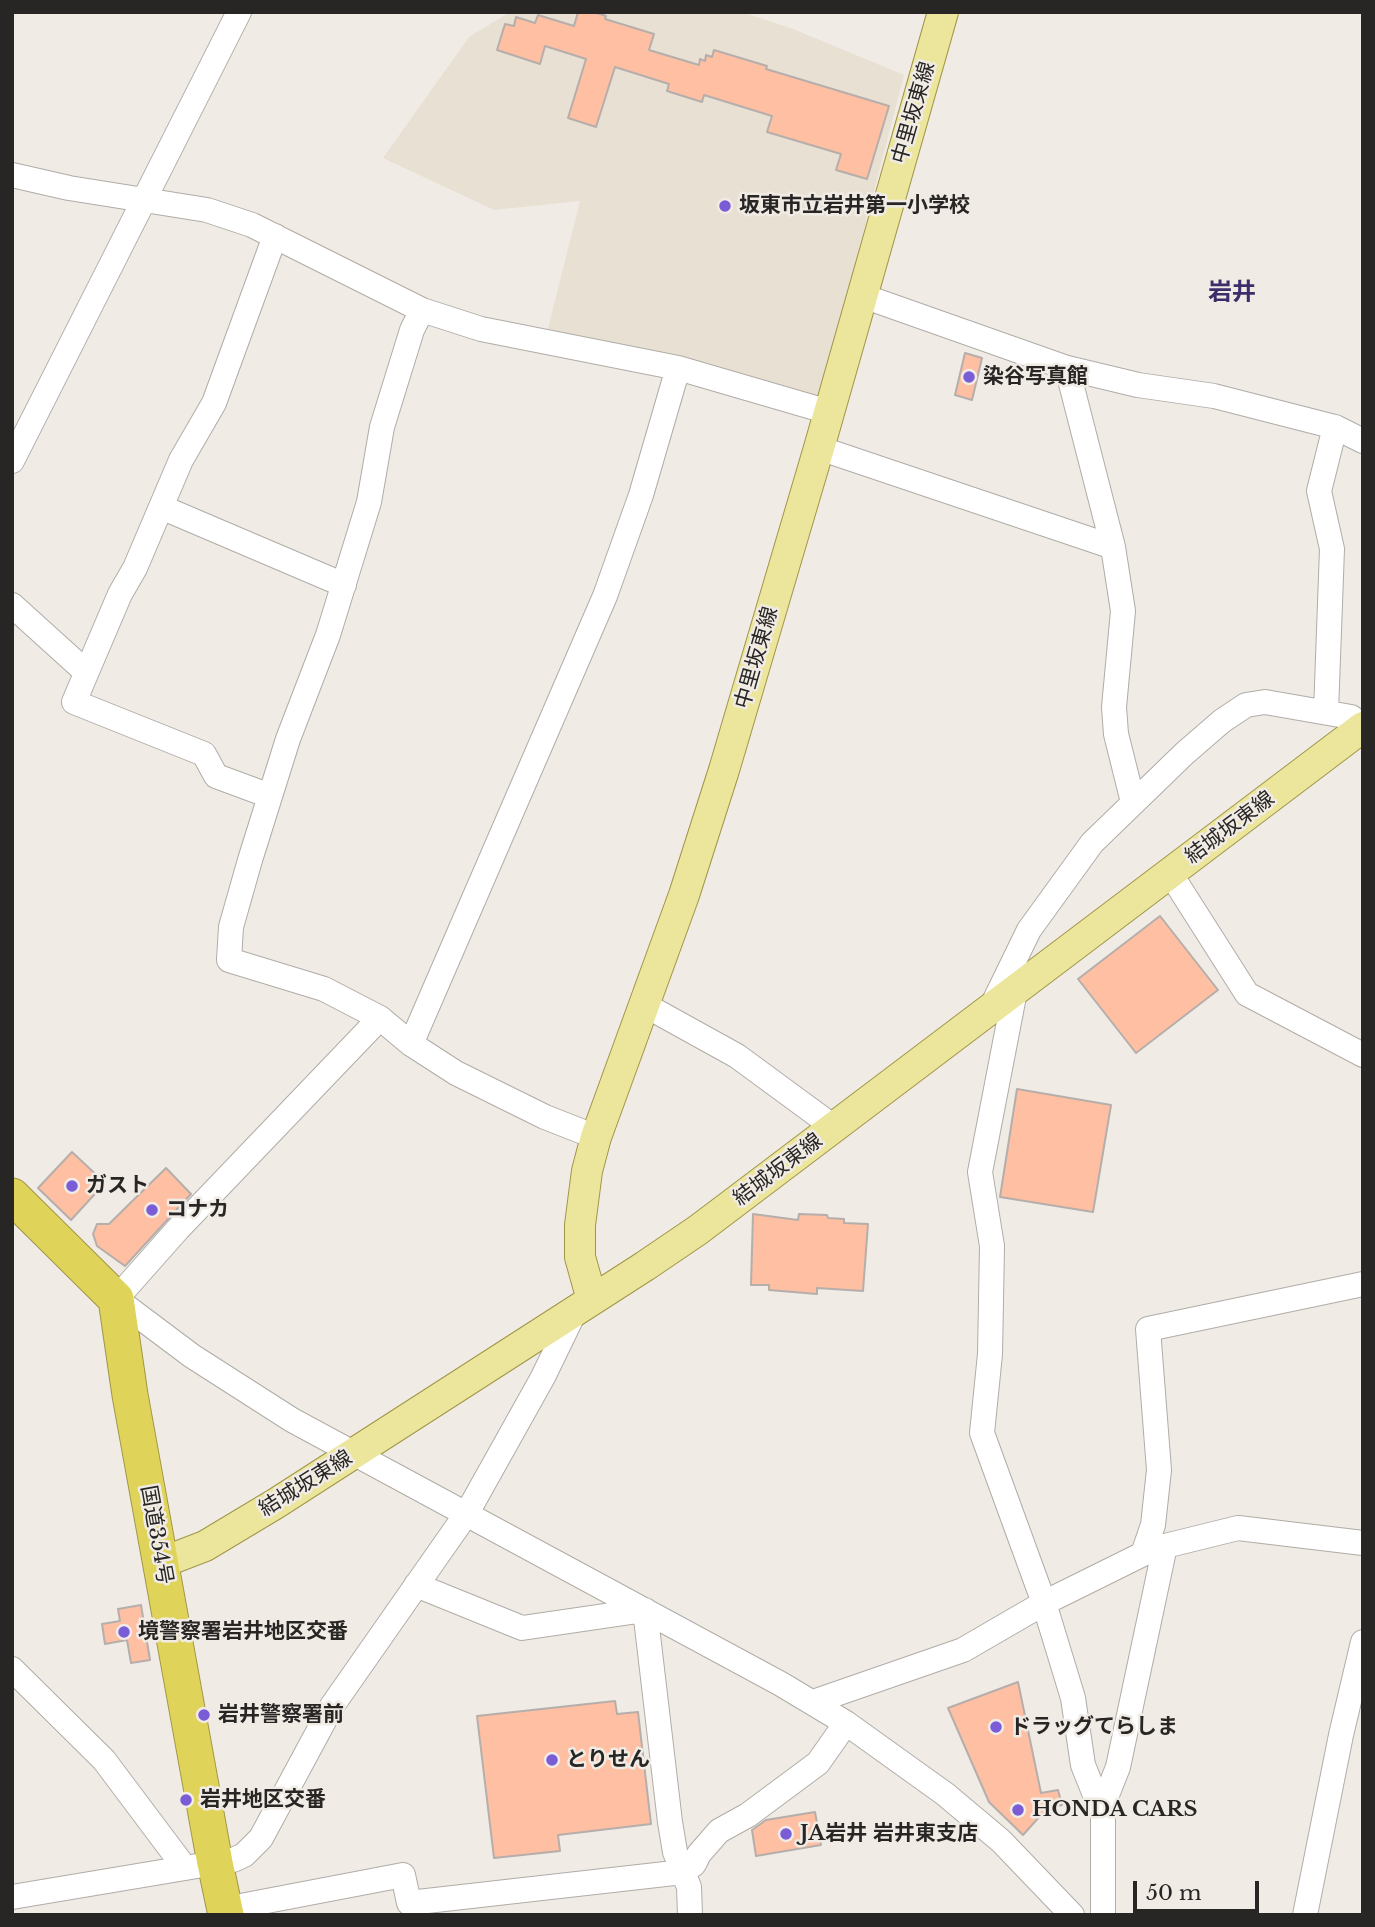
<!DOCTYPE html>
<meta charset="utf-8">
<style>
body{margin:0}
#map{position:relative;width:1375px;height:1927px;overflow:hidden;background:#f0ebe5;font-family:"Libre Baskerville",serif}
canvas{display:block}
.frame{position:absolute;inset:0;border:14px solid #282624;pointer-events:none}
.scale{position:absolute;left:1133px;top:1881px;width:126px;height:32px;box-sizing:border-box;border:4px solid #282624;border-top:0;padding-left:9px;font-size:21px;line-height:24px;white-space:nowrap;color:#282624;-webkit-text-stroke:5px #f0ebe5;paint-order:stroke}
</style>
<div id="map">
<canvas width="1375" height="1927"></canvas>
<div class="frame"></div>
<div class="scale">50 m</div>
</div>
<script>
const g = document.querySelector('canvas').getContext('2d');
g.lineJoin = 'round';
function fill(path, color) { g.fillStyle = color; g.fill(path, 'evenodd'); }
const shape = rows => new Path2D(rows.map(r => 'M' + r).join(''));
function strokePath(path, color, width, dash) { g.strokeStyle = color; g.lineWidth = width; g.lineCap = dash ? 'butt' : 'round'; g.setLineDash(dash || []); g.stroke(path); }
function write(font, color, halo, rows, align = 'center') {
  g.font = font + ' "Libre Baskerville","Noto Sans JP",serif'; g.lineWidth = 5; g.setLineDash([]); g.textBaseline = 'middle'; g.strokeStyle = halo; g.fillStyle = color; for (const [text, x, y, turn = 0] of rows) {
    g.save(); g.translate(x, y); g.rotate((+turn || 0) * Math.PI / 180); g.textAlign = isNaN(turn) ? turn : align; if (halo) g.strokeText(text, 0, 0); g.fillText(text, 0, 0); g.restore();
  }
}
fill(shape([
 [510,12,742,12,793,29,904,75,822,392,809,398,547,332,580,201,494,210,383,158,469,37]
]), '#e9e0d4');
const building = shape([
 [578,12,594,12,606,16,605,19,654,34,649,50,699,65,700,59,705,61,706,55,712,57,714,50,767,66,766,69,889,106,867,179,836,170,841,154,767,132,772,116,704,95,702,102,667,91,669,84,615,67,596,127,568,118,586,59,545,46,540,64,497,50,505,24,514,26,516,17,535,23,538,15,574,26,578,12],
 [965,353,982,358,972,400,955,395,965,353],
 [1160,916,1218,990,1136,1053,1078,979,1160,916],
 [1017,1089,1111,1105,1093,1212,1000,1197,1017,1089],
 [72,1152,105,1183,71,1220,38,1188,72,1152],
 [166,1168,191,1194,125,1266,97,1246,93,1234,97,1224,109,1224,166,1168],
 [753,1214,798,1220,799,1214,827,1215,828,1218,844,1219,844,1223,868,1224,863,1291,817,1288,817,1294,769,1290,769,1285,751,1285,753,1214],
 [141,1605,150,1660,131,1663,127,1640,105,1644,102,1624,120,1621,118,1609,141,1605],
 [1018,1682,1041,1793,1058,1790,1062,1805,1050,1807,1052,1814,1040,1816,1023,1835,989,1802,948,1708,1018,1682],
 [615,1701,617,1714,638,1712,651,1824,558,1835,560,1851,494,1858,477,1716,615,1701],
 [815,1812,821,1845,756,1856,752,1830,766,1820,815,1812]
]);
fill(building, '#ffbfa2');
strokePath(building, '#b5aeab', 2);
const minor = shape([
 [12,175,69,188,207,210,252,225,422,310,481,329,678,368,829,412],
 [863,296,1067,368,1138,385,1214,396,1335,427,1363,441],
 [422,310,412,330,382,427,369,502,328,635,288,739,250,860,231,927,229,960,324,989,380,1018,411,1044,456,1073,545,1117,596,1137],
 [1067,368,1113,547,1123,611,1114,707,1116,734,1133,802],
 [819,448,1113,547],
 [12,461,239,12],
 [161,507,344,585],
 [12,605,86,672],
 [1326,712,1332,549,1319,491,1335,427],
 [270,796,216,776,204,754,74,702,120,594,135,568,181,460,214,403,275,236],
 [1170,873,1247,994,1363,1055],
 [1015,991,980,1172,992,1246,990,1354,982,1433,1044,1603,1073,1698,1083,1765,1103,1815,1103,1915],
 [643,1004,737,1056,835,1128],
 [992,1006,1029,930,1092,843,1185,753,1222,721,1246,705,1265,702,1351,717,1363,726],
 [380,1018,178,1229,116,1299,192,1356,292,1420,781,1684,846,1723,945,1794,1001,1841,1072,1915],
 [411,1044,605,596,641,495,678,368],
 [1143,1554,1153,1525,1159,1470,1148,1329,1363,1284],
 [416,1585,522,1628,645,1610,670,1822,675,1852,689,1887,690,1915],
 [12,1669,104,1760,185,1868],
 [813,1702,963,1650,1044,1603,1143,1554,1165,1546,1238,1528,1363,1543],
 [1101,1810,1118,1767,1165,1546],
 [12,1897,215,1863,233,1860,244,1855,261,1838,332,1706,467,1513,543,1377,575,1311],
 [225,1909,403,1875,409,1903,683,1872,694,1864,699,1854,719,1831,748,1815,818,1763,846,1723],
 [1305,1915,1341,1735,1363,1642]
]);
const major = shape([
 [592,1300,580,1257,580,1225,587,1171,596,1137,684,895,724,770,819,448,943,12],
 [161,1563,205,1546,275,1504,645,1266,698,1230,1363,727]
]);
const highway = shape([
 [12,1196,116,1299,130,1395,215,1863,226,1915]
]);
strokePath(minor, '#b0aca7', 26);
strokePath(major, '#a09647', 32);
strokePath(highway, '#a09647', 37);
strokePath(minor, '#fff', 24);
strokePath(major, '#ece59c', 30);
strokePath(highway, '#e0d35a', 35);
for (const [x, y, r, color] of [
 [725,206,7,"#7a5cd6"],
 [969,377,7,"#7a5cd6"],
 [72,1186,7,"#7a5cd6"],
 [152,1210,7,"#7a5cd6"],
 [124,1632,7,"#7a5cd6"],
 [204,1715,7,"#7a5cd6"],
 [996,1727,7,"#7a5cd6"],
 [552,1760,7,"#7a5cd6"],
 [186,1800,7,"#7a5cd6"],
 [1018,1810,7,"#7a5cd6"],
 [786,1834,7,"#7a5cd6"]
]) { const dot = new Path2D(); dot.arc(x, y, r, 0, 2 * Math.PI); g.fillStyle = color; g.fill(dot); strokePath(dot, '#f0ebe5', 2.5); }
write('21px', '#282624', '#f0ebe5', [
 ["中里坂東線",914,113,-74],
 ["中里坂東線",757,658,-74],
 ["結城坂東線",1230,828,-37],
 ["結城坂東線",778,1170,-37],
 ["結城坂東線",306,1484,-32],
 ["国道354号",156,1535,80]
]);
write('bold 21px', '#282624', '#f0ebe5', [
 ["坂東市立岩井第一小学校",739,206],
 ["染谷写真館",983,377],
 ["ガスト",86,1186],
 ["コナカ",166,1210],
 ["境警察署岩井地区交番",138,1632],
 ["岩井警察署前",218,1715],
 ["ドラッグてらしま",1010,1727],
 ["とりせん",566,1760],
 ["岩井地区交番",200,1800],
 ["HONDA CARS",1032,1810],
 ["JA岩井 岩井東支店",800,1834]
], 'left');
write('bold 24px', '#3c2e69', '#f0ebe5', [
 ["岩井",1232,293]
]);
</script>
